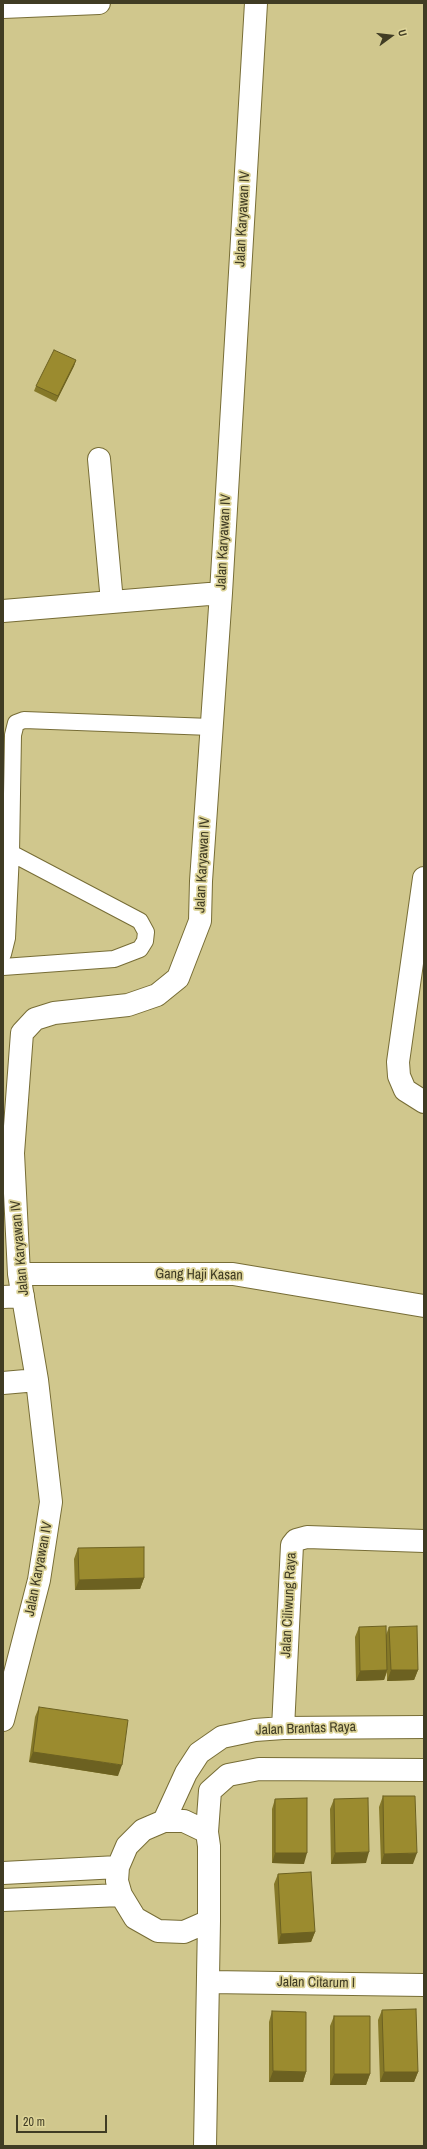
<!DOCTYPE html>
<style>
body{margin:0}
#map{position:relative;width:427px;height:2149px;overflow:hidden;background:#d0c78d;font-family:"Archivo Narrow",sans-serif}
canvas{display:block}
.frame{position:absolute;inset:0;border:4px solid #403c24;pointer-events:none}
.north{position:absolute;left:371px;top:16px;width:40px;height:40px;-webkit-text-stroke:3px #ddd499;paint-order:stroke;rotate:75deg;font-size:11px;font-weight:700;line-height:16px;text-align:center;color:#403c24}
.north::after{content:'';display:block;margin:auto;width:14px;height:18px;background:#403c24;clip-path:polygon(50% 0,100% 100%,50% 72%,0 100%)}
.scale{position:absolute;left:16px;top:2115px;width:91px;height:18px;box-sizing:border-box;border:2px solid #403c24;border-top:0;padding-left:5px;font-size:12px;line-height:14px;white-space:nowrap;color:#403c24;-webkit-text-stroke:3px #ddd499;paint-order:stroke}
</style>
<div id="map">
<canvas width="427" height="2149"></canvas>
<div class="frame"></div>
<div class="north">U</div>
<div class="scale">20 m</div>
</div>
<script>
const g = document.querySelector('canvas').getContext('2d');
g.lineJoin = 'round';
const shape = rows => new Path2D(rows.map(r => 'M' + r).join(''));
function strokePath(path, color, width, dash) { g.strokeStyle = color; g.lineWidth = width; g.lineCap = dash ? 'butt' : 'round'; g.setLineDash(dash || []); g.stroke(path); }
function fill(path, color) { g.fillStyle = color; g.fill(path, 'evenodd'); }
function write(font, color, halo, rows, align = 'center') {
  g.font = font + ' "Archivo Narrow",sans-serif'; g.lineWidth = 3.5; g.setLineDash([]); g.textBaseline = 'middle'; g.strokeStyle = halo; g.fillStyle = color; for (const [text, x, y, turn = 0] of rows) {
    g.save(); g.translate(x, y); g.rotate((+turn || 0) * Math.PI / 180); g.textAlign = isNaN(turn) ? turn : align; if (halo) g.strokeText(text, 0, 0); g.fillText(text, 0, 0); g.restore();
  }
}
const service = shape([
 [3,954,7,938,11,853,13,735,16,723,24,720,211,727],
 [3,967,114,959,140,949,145,941,146,932,140,921,11,853]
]);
const minor = shape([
 [99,459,112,602],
 [3,611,221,593],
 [424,878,398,1062,399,1076,405,1090,424,1102],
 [19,1274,233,1274,424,1306],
 [3,1297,23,1296],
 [3,1383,37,1380],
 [3,1720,39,1580,51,1502,37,1380,19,1274,13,1153,22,1033,35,1019,54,1013,128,1005,157,995,178,978,200,921,201,881,221,593,256,3],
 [283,1728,292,1545,296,1540,307,1537,424,1541],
 [164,1821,184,1821,207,1832,209,1846,209,1921,184,1932,158,1931,135,1918,121,1895,117,1881,118,1867,127,1846,143,1830,164,1821],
 [164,1821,186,1773,199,1753,222,1737,255,1730,283,1728,424,1727],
 [207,1832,210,1791,228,1775,259,1769,424,1770],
 [3,1873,118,1867],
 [3,1900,121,1895],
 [209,1982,424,1985],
 [205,2146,209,1921]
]);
const secondary = shape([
 [3,7,99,3]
]);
strokePath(service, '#776d36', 18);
strokePath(minor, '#776d36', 24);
strokePath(secondary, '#776d36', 24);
strokePath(service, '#fff', 16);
strokePath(minor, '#fff', 22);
strokePath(secondary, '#fff', 22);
fill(shape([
 [76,360,74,366,56,402,34,391,36,386],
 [78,1548,144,1578,140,1589,75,1590,74,1559],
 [359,1627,386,1635,389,1627,418,1670,414,1680,387,1681,387,1672,384,1680,356,1681,355,1637],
 [39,1707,118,1776,29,1762,35,1717],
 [383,1796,413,1864,381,1864,379,1807],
 [275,1799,304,1864,272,1863,272,1809],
 [334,1799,366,1863,331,1864,330,1809],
 [278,1874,315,1932,311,1942,278,1944,274,1884],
 [382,2010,418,2072,414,2082,380,2082,378,2020],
 [272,2011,306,2072,303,2082,269,2082,269,2022],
 [334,2016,370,2074,366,2085,330,2085,330,2026]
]), '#857828');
fill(shape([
 [76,360,74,366,56,402,58,396],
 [144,1578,140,1589,75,1590,79,1580],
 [387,1670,384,1680,356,1681,360,1671],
 [391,1670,418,1670,414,1680,387,1681],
 [33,1752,122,1765,118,1776,29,1762],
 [369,1852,366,1863,331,1864,335,1853],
 [275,1853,307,1853,304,1864,272,1863],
 [417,1853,413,1864,381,1864,384,1854],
 [315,1932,311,1942,278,1944,281,1934],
 [273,2071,306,2072,303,2082,269,2082],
 [384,2072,418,2072,414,2082,380,2082],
 [334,2074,370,2074,366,2085,330,2085]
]), '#6c6121');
const building = shape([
 [54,350,76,360,58,396,36,386,54,350],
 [144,1547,144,1578,79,1580,78,1548,144,1547],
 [386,1626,387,1670,360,1671,359,1627,386,1626],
 [417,1626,418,1670,391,1670,389,1627,417,1626],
 [39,1707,128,1720,122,1765,33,1752,39,1707],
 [383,1796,415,1796,417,1853,384,1854,383,1796],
 [307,1798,307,1853,275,1853,275,1799,307,1798],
 [368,1798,369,1852,335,1853,334,1799,368,1798],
 [311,1872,315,1932,281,1934,278,1874,311,1872],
 [416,2009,418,2072,384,2072,382,2010,416,2009],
 [272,2011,306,2012,306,2072,273,2071,272,2011],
 [334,2016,370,2016,370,2074,334,2074,334,2016]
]);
fill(building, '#9b8b2f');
strokePath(building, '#6c6121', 1);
write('14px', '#403c24', '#ddd499', [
 ["Jalan Karyawan IV",243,219,-87],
 ["Jalan Karyawan IV",224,542,-87],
 ["Jalan Karyawan IV",203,865,-87],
 ["Jalan Karyawan IV",20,1248,-95],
 ["Gang Haji Kasan",199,1275,1],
 ["Jalan Karyawan IV",39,1569,-79],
 ["Jalan Ciliwung Raya",289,1605,-87],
 ["Jalan Brantas Raya",306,1729,-2],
 ["Jalan Citarum I",316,1983,1]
]);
</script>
